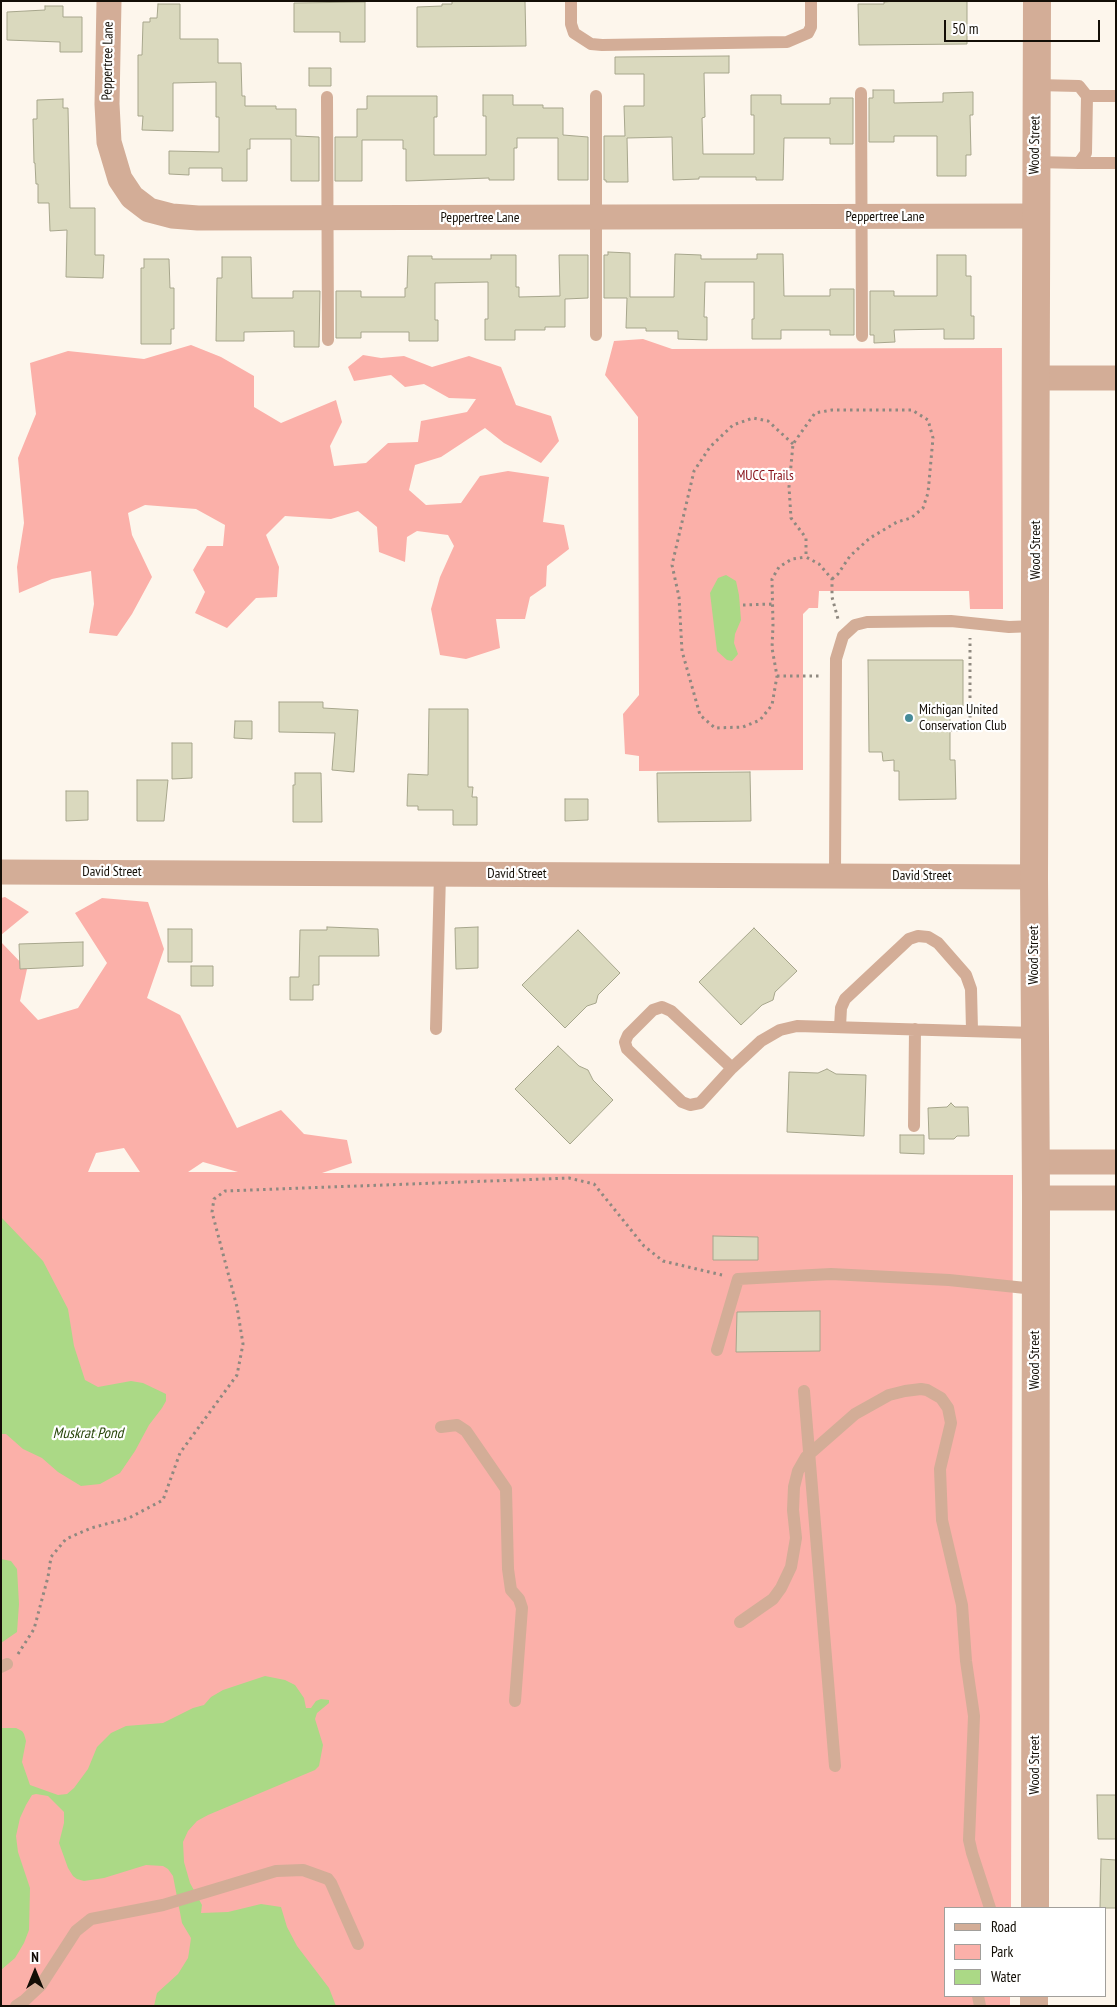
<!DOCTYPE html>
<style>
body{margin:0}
#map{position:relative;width:1117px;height:2007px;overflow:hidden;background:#fdf6ec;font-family:"PT Sans Narrow",sans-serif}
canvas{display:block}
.frame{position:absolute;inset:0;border:2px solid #130e06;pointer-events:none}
.legend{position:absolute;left:944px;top:1907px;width:162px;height:90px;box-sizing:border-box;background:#fff;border:1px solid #a19f9b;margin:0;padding:6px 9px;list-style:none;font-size:15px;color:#130e06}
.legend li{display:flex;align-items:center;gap:10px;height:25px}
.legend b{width:25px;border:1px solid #a19f9b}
.north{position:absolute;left:10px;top:1947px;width:50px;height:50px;-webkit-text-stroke:4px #fff;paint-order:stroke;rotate:0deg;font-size:14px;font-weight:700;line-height:20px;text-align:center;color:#130e06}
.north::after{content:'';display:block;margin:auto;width:18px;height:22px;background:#130e06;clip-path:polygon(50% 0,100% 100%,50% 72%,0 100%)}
.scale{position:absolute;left:944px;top:20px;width:156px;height:22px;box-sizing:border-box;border:2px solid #130e06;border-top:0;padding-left:6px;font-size:15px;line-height:18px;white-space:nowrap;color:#130e06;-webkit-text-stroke:4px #fff;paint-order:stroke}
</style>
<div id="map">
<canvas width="1117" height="2007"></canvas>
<div class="frame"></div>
<ul class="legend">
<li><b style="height:6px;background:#d3ad97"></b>Road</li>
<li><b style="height:14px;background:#fbb0a9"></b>Park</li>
<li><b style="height:14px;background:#abd986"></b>Water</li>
</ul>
<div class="north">N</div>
<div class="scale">50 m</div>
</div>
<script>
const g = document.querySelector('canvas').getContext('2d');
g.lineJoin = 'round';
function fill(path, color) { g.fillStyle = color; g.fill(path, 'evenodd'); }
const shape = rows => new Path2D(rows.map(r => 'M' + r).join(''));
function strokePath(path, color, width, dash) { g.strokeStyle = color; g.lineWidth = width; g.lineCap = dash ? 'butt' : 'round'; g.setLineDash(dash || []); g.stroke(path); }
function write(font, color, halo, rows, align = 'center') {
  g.font = font + ' "PT Sans Narrow",sans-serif'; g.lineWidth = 4.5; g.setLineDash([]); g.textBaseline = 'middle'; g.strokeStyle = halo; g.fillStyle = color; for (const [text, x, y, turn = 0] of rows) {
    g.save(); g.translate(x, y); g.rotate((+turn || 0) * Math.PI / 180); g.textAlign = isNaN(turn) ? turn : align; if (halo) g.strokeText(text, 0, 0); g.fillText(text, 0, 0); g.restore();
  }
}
fill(shape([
 [643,339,672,349,1002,348,1003,609,970,609,969,591,819,591,818,608,809,608,803,614,803,770,639,771,639,756,625,754,623,714,639,695,638,417,605,375,614,341],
 [191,345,221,357,254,376,254,407,281,423,336,400,342,422,330,446,334,466,366,463,388,443,418,442,421,421,467,412,476,399,449,398,424,384,405,387,391,375,354,381,348,367,363,355,381,358,404,356,432,367,469,356,501,367,516,405,551,416,559,441,541,463,504,443,485,428,441,457,415,465,409,490,426,505,461,503,480,476,508,471,549,477,543,522,564,525,569,549,547,566,546,586,530,597,525,619,496,619,500,648,466,659,440,655,431,609,440,577,454,546,448,535,417,531,407,537,405,562,379,552,377,527,358,511,331,519,285,516,266,535,279,567,277,597,256,598,227,628,195,613,205,592,193,570,207,546,223,546,225,525,196,509,145,505,128,513,132,535,152,577,132,614,117,636,89,633,94,604,91,571,52,579,19,593,17,567,24,523,18,458,36,414,30,363,68,351,144,359],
 [5,897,29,912,1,935,1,898],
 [102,898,148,902,164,949,147,998,180,1015,237,1128,281,1110,304,1134,347,1140,352,1163,322,1173,1013,1175,1011,1908,946,1908,946,1996,1010,1996,1010,2006,1,2006,1,942,27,969,20,1001,38,1020,78,1008,107,963,75,913],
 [124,1148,140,1172,88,1172,96,1153],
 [203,1162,238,1172,239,1172,188,1172]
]), '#fbb0a9');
fill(shape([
 [726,575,736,581,739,595,741,620,735,634,734,643,738,654,732,661,727,660,717,651,710,593,718,578],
 [1,1217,43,1261,68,1309,74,1346,85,1380,98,1387,131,1381,143,1383,166,1394,166,1401,162,1408,149,1425,135,1451,120,1473,100,1484,81,1486,58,1472,42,1458,23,1449,6,1434,1,1434],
 [1,1559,11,1561,17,1569,19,1604,17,1632,1,1643],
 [265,1676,285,1680,295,1685,304,1698,306,1708,311,1708,316,1701,321,1699,329,1700,329,1703,317,1713,315,1719,323,1745,319,1766,315,1770,208,1815,197,1821,188,1831,183,1842,184,1862,190,1883,202,1905,201,1913,228,1912,261,1904,281,1907,287,1927,297,1946,329,1988,336,2006,154,2006,157,1993,178,1974,188,1958,189,1952,191,1938,182,1923,173,1876,168,1869,163,1866,146,1865,104,1878,84,1881,77,1879,73,1876,68,1868,59,1843,64,1823,64,1812,48,1796,36,1794,32,1795,26,1805,20,1818,16,1836,18,1852,30,1888,29,1930,24,1943,15,1958,1,1970,1,1728,16,1728,22,1731,24,1734,26,1741,22,1762,30,1785,58,1795,67,1794,74,1788,88,1769,97,1747,111,1733,126,1726,163,1723,193,1708,204,1705,211,1697,223,1690]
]), '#abd986');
const building = shape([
 [452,1,525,1,526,46,417,47,417,7,442,6,442,4,452,4,452,1],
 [967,1,967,44,859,45,858,4,884,4,884,2,894,1,967,1],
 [365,2,365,42,340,42,340,32,294,32,294,3,365,2],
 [158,4,180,4,180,39,218,39,218,63,241,63,242,96,245,96,245,106,276,106,276,109,296,109,296,136,319,137,319,181,291,181,291,139,250,139,250,149,247,149,247,181,222,181,222,168,189,168,189,175,169,174,169,151,219,152,219,117,216,117,216,82,173,83,173,131,142,130,143,116,138,116,138,55,142,55,143,22,150,22,150,18,157,18,158,4],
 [45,6,63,6,63,17,82,17,82,52,60,52,60,42,7,40,7,12,45,10,45,6],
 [729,56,729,73,704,73,705,117,702,118,703,154,754,154,754,115,751,115,751,95,781,95,781,104,830,104,830,98,853,98,853,144,830,144,830,138,784,138,783,180,756,180,756,177,699,177,699,179,673,180,672,137,627,138,628,182,606,182,606,180,604,180,604,136,625,136,624,106,644,106,644,74,615,74,615,57,729,56],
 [309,68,331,68,331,86,309,86,309,68],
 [873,90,894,90,894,103,943,102,943,93,973,92,973,115,970,115,971,155,966,155,966,176,937,176,937,136,894,136,894,142,869,142,869,98,873,98,873,90],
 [483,95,513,95,513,105,543,105,543,108,563,108,563,135,588,137,588,180,558,180,558,138,517,138,517,148,514,148,514,180,489,180,489,178,406,181,406,149,403,149,403,140,362,140,362,181,335,181,335,137,357,137,357,109,367,109,367,96,437,96,437,117,434,117,434,155,486,155,486,116,483,116,483,95],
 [63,99,63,108,68,108,70,208,95,208,95,255,104,255,103,278,66,277,67,230,50,231,49,203,38,203,38,184,36,184,35,163,34,163,33,119,37,119,37,100,63,99],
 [608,252,630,253,630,297,674,297,675,254,701,255,701,259,757,259,757,254,783,254,784,296,830,296,830,289,854,289,854,335,830,335,830,330,781,330,781,339,752,339,752,319,754,319,754,282,705,282,704,317,707,317,707,340,678,339,678,331,646,331,646,328,626,328,627,298,604,298,604,255,608,255,608,252],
 [491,255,516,255,516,287,519,287,519,297,560,296,559,255,588,255,588,298,565,299,565,327,545,327,545,330,515,330,515,340,485,340,485,319,488,319,488,282,435,283,435,320,438,320,438,341,409,341,409,332,361,332,361,338,336,338,336,291,361,291,361,297,405,297,405,288,407,288,408,256,432,256,432,259,491,259,491,255],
 [937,255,966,255,966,276,971,276,971,316,974,316,974,339,944,339,944,329,894,330,895,342,874,343,874,335,870,335,870,291,894,291,894,296,937,296,937,255],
 [222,257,251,257,252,298,293,298,293,291,320,291,319,347,294,347,294,331,244,332,244,341,216,341,217,278,222,278,222,257],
 [144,259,169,259,170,288,174,288,174,329,171,329,171,344,141,344,141,268,144,268,144,259],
 [868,660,963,660,963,706,950,706,950,760,955,760,956,799,899,800,899,771,894,771,894,760,883,761,882,752,869,752,868,660],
 [279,702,323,702,323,708,358,710,354,772,332,770,335,733,279,732,279,702],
 [429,709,468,709,468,787,473,787,472,797,477,797,477,825,453,825,453,810,418,810,418,806,407,806,408,774,428,775,429,709],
 [235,721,252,721,252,739,234,738,235,721],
 [172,743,192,743,192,778,172,779,172,743],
 [750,772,751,821,658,822,657,773,750,772],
 [295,773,321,773,322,822,293,822,293,785,295,785,295,773],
 [137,780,168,780,164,821,137,821,137,780],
 [66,791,88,791,88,820,66,821,66,791],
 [565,799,588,799,588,820,565,821,565,799],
 [327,927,378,929,379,956,319,956,319,985,313,985,313,1000,290,1000,290,977,299,977,300,930,327,930,327,927],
 [478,927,478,968,456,969,455,928,478,927],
 [754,928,797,971,775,992,773,1000,762,1005,741,1025,699,982,754,928],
 [168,929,192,929,192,962,168,962,168,929],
 [578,930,620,973,598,995,596,1003,587,1006,565,1028,522,985,578,930],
 [83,942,83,966,20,969,19,944,83,942],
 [191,966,213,966,213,986,191,986,191,966],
 [558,1046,579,1066,588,1070,593,1080,613,1100,570,1144,515,1089,558,1046],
 [827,1069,836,1074,866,1075,864,1136,787,1132,789,1072,818,1073,827,1069],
 [951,1103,955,1107,968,1107,969,1136,957,1136,954,1139,929,1139,928,1108,947,1107,951,1103],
 [900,1135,924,1135,924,1154,900,1153,900,1135],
 [713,1236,758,1237,758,1260,713,1260,713,1236],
 [820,1311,820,1351,736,1352,737,1312,820,1311],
 [1097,1795,1116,1795,1116,1839,1098,1839,1097,1795],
 [1101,1859,1116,1860,1116,1908,1100,1908,1101,1859]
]);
fill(building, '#dad9be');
strokePath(building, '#a7a68c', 1);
strokePath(shape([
 [793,444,768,421,753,418,733,425,710,447,694,471,672,565,679,597,682,651,700,715,715,728,743,727,760,720,772,705,777,676,772,648,773,625,772,579,779,567,792,559,806,557],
 [832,579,838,574,850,556,870,538,897,522,911,518,923,508,928,493,933,438,928,420,912,410,832,410,815,413,793,444,789,487,791,518,806,538,806,557,819,564,832,579,832,597,838,619],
 [743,605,773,604],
 [777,676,821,676],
 [950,730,970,730,970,638],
 [18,1654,34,1629,48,1577,51,1557,66,1539,91,1528,129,1518,163,1500,180,1453,237,1375,243,1344,237,1307,212,1212,214,1199,225,1191,569,1178,594,1184,644,1246,663,1261,722,1275]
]), '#8f8980', 3, [2.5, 4]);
strokePath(shape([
 [571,1,571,24,574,33,591,44,602,45,787,42,808,33,811,27,811,1],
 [861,93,862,336],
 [596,96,596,335],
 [1087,96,1116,96],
 [327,97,328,340],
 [1035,162,1079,163,1086,153,1087,96,1079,86,1036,85],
 [1079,163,1116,163],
 [835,875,836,659,843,636,855,625,867,622,951,621,1009,627,1035,626],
 [840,1027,841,1008,845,999,909,939,918,936,928,937,938,943,966,975,971,989,972,1030],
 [436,1029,440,874],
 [732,1068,671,1011,662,1007,653,1010,628,1035,625,1042,627,1049,682,1102,690,1105,700,1103,732,1068,761,1041,780,1030,797,1026,1034,1033],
 [914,1126,915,1029],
 [717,1350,738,1279,831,1274,949,1280,1035,1289],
 [804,1391,835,1766],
 [441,1427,457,1425,466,1431,506,1489,508,1569,511,1590,519,1599,522,1608,515,1701],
 [740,1622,773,1599,781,1588,791,1567,796,1538,793,1510,794,1487,798,1471,806,1457,855,1414,889,1395,905,1391,921,1389,927,1390,941,1398,948,1408,951,1423,940,1469,942,1520,962,1605,966,1661,974,1716,969,1840,972,1853,990,1908],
 [1,1667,7,1664],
 [978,1996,980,2006],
 [16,2006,25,2000,41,1985,76,1931,91,1919,163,1905,276,1871,303,1870,328,1879,331,1883,358,1944]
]), '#d3ad97', 12);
strokePath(shape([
 [109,1,107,104,109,142,120,179,132,197,149,210,172,216,198,218,1035,216],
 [1036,378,1116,378],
 [1,872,1034,877],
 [1035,1162,1116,1162],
 [1036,1198,1116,1198]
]), '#d3ad97', 25);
strokePath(shape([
 [1035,1908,1036,1198,1034,877,1037,1],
 [1034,2006,1034,1996]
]), '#d3ad97', 28);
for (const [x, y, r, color] of [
 [909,718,5,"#468b98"]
]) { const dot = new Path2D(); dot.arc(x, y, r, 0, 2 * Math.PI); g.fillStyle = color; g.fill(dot); strokePath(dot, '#fff', 2); }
write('14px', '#130e06', '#fff', [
 ["Peppertree Lane",108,61,-89],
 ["Wood Street",1035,145,-89],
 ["Peppertree Lane",885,217],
 ["Peppertree Lane",480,218],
 ["Wood Street",1036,550,-90],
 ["David Street",112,872],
 ["David Street",517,874],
 ["David Street",922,876],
 ["Wood Street",1034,955,-90],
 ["Wood Street",1035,1360,-90],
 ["Wood Street",1035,1765,-90]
]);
write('14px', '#860f17', '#fff', [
 ["MUCC Trails",765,476]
]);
write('14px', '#130e06', '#fff', [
 ["Michigan United",919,710],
 ["Conservation Club",919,726]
], 'left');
write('italic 15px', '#2a470c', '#fff', [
 ["Muskrat Pond",88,1434]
]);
</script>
